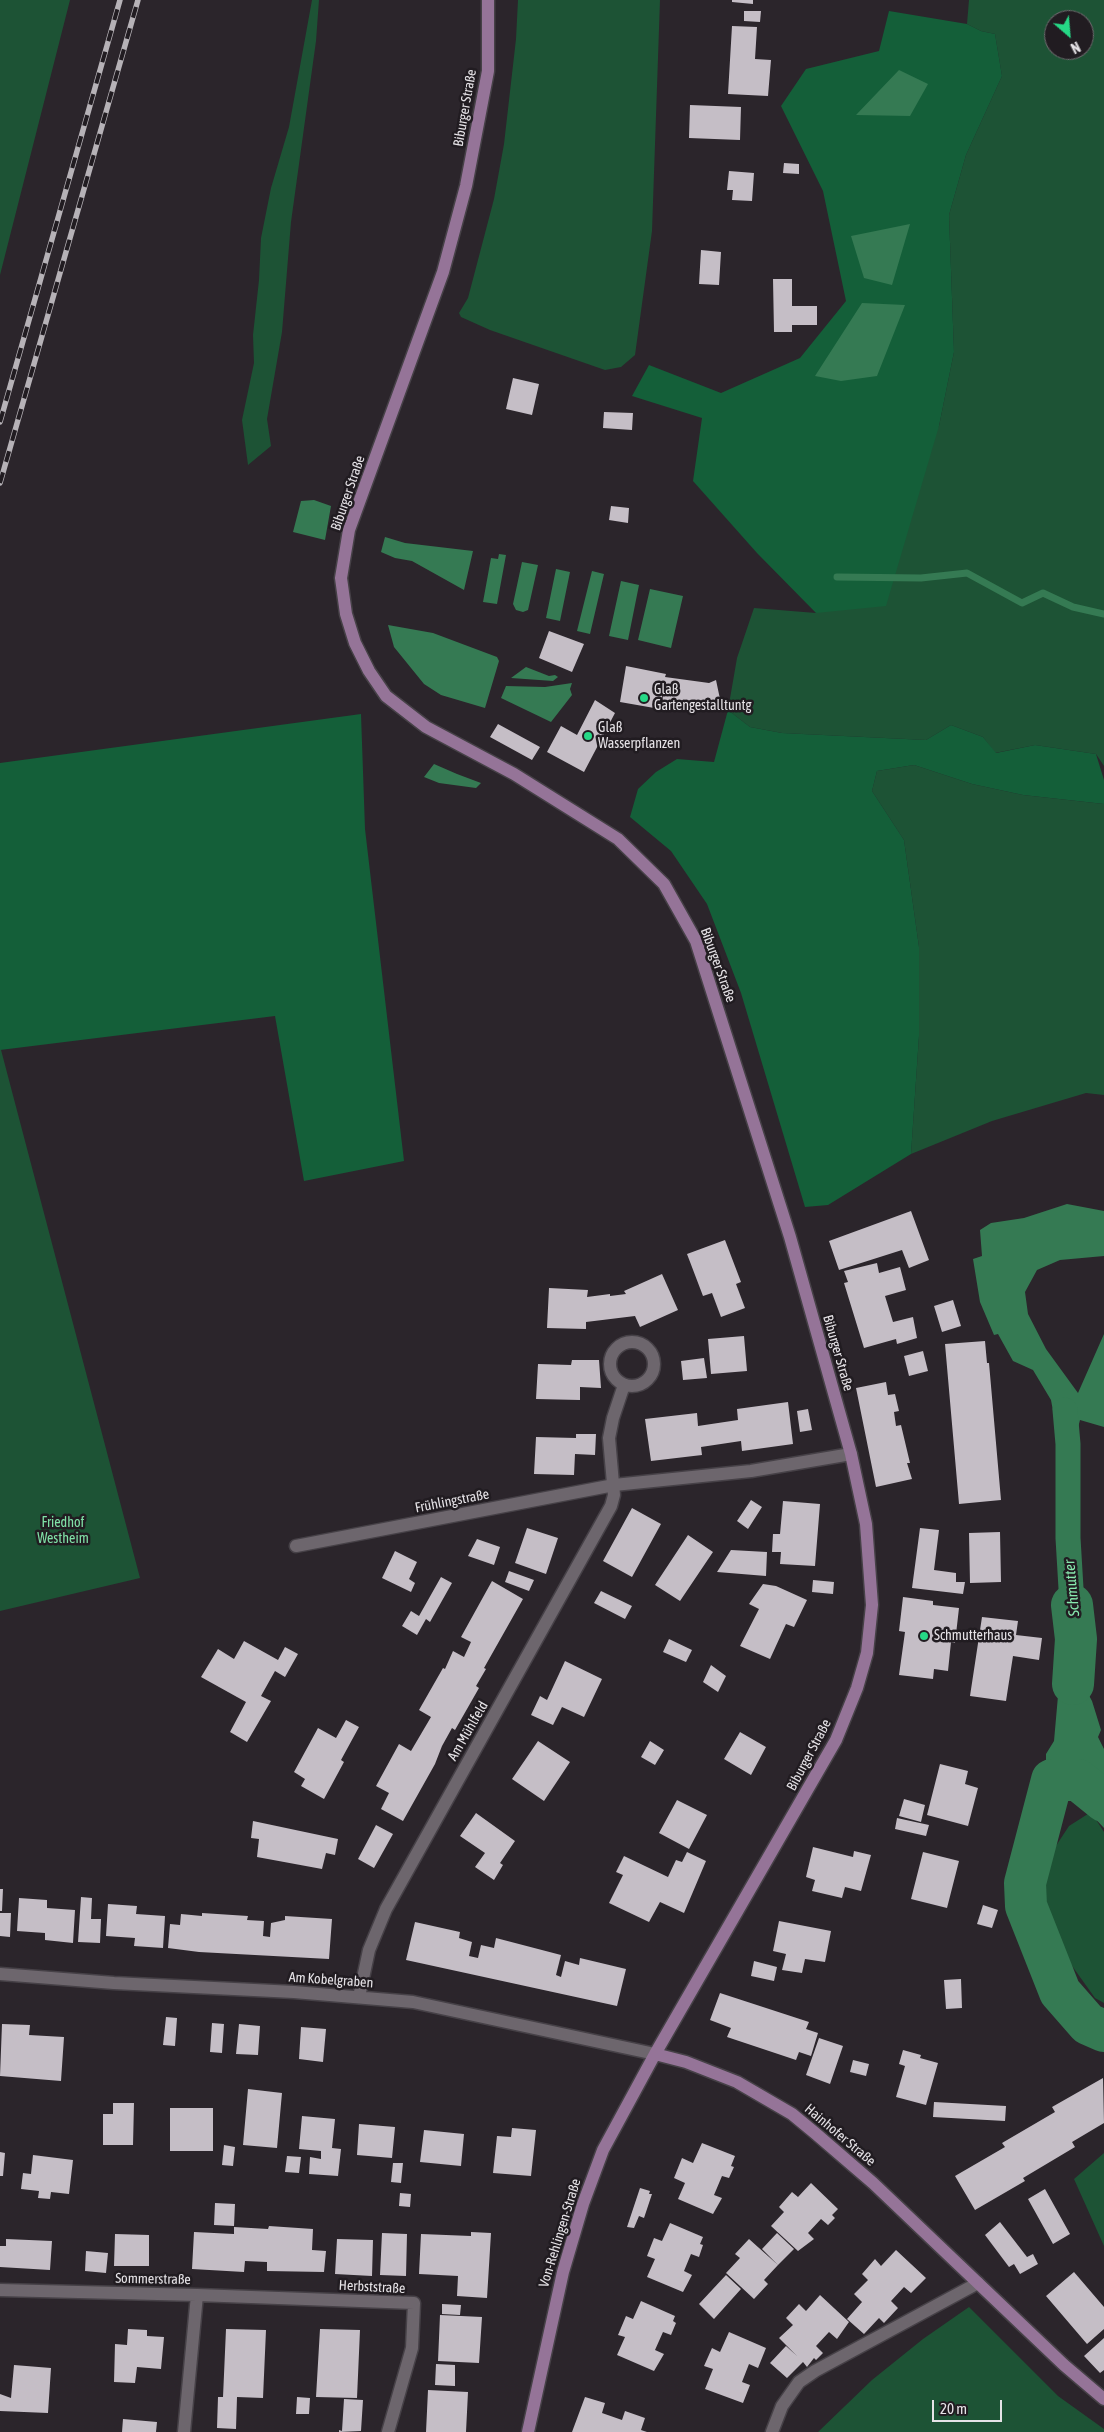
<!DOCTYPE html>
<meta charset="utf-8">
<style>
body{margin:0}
#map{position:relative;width:1104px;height:2432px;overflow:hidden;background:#2b252b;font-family:"Asap Condensed",sans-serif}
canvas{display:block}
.north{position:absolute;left:1044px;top:10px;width:50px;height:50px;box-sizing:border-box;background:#211c21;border:1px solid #706c70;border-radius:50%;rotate:153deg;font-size:14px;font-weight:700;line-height:20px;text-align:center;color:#e6e3e7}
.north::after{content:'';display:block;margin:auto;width:18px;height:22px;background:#26d886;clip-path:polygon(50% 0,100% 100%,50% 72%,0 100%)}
.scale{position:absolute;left:932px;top:2400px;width:70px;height:22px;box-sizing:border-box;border:2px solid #e6e3e7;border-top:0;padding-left:6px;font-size:15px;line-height:18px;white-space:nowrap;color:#e6e3e7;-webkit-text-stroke:4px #211c21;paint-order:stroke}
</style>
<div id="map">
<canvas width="1104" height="2432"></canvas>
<div class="north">N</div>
<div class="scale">20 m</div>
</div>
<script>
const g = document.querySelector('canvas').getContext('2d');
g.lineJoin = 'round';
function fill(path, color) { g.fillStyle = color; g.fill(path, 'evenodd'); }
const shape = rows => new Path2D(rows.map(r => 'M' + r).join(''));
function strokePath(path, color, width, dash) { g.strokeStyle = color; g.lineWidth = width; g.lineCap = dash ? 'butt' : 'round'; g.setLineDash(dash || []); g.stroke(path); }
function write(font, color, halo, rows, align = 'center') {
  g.font = font + ' "Asap Condensed",sans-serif'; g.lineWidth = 5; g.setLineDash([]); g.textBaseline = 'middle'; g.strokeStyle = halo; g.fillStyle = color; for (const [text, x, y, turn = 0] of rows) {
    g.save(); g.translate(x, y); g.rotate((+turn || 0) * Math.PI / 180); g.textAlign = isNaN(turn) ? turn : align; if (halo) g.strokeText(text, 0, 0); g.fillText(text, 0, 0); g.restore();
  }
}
fill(shape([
 [0,0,70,0,0,275],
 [312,0,319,0,316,41,291,222,282,332,267,419,271,446,248,465,242,420,254,363,253,335,259,280,261,238,271,188,289,127],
 [518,0,660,0,652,231,635,355,621,367,605,370,490,330,461,317,459,313,468,298,494,199,504,144,516,39],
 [969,0,1104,0,1104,766,1096,754,1035,745,995,753,983,737,951,725,926,740,782,733,750,727,728,710,737,658,754,608,816,613,939,426,954,352,949,215,966,155,1002,76,995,34,981,31,967,24],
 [1054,20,1084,20,1084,50,1054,50],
 [914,765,972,784,1023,795,1104,804,1104,1095,1086,1093,992,1121,911,1154,919,1036,919,947,904,840,872,791,877,771],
 [0,1046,140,1578,0,1611],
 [1091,1812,1104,1832,1104,2003,1095,1998,1060,1949,1038,1906,1044,1864,1069,1826],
 [1104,2153,1104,2246,1074,2179],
 [969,2307,1058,2396,1104,2429,1104,2432,818,2432,872,2380,923,2339]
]), '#1d5335');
fill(shape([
 [889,11,967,24,981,31,995,34,1002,76,966,155,949,215,954,352,939,426,886,606,816,613,757,553,693,481,702,418,632,396,649,365,721,393,800,358,846,301,823,191,781,106,806,69,879,51],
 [728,710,750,727,782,733,926,740,951,725,983,737,996,753,1035,745,1096,754,1104,780,1104,804,1023,795,972,784,914,765,877,771,872,791,904,840,919,947,919,1036,911,1154,828,1205,805,1207,741,993,707,904,671,851,630,817,638,789,656,772,677,759,714,762],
 [361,714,365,829,404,1161,304,1181,275,1016,0,1050,0,763]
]), '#145f39');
fill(shape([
 [899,70,928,84,910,116,856,115],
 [910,224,892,285,864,278,851,236],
 [862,303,905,305,877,376,841,381,815,376],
 [314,500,331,506,325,540,293,532,301,501],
 [385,537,405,543,473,551,464,590,412,561,395,558,381,552],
 [499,554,506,555,497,604,483,602,491,558,498,559],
 [522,562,538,565,528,610,523,612,516,610,513,604],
 [556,569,570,572,560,621,546,618],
 [592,571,604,574,590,634,577,631],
 [621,581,639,585,628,640,609,636],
 [650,589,683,596,671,648,638,640],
 [388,625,433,633,497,657,499,661,485,708,441,695,424,684,394,647],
 [526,667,549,676,555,675,558,677,553,681,511,678],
 [572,683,570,689,572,695,551,722,501,698,506,686,545,687],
 [434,764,457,774,481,783,476,788,439,783,424,777],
 [1067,1204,1104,1211,1104,1256,1060,1260,1037,1270,1025,1292,1028,1314,1046,1349,1078,1393,1104,1334,1104,1427,1080,1420,1074,1443,1059,1444,1051,1400,1033,1370,1013,1361,998,1334,994,1335,980,1302,973,1259,982,1256,980,1230,991,1223,1024,1218],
 [1074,1626,1085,1660,1081,1681,1092,1701,1101,1730,1098,1737,1104,1749,1104,1828,1074,1796,1058,1802,1060,1813,1040,1827,1034,1824,1032,1811,1046,1776,1046,1754,1054,1741,1061,1662]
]), '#357a53');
strokePath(shape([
 [837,577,921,578,967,573,1022,603,1043,593,1073,607,1104,614]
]), '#357a53', 7);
strokePath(shape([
 [1065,1410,1068,1444,1068,1538,1072,1605]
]), '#357a53', 25);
strokePath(shape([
 [1072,1605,1076,1639,1073,1684],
 [1104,1801,1078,1780,1052,1780,1025,1883,1026,1906,1060,1992,1088,2024,1104,2031]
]), '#357a53', 42);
fill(shape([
 [732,0,753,0,753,4,732,2],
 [744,11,761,11,760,22,744,21],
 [732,26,757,27,755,59,771,60,768,96,728,94],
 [690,105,741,107,740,140,689,138],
 [784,163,799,164,799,174,783,173],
 [729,171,754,173,752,201,732,200,733,190,727,190],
 [701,250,721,252,719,285,699,284],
 [773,279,792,279,792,306,817,306,817,325,792,325,792,332,774,332],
 [513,378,539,384,532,415,506,409],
 [604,412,633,413,632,430,603,428],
 [611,506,629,508,628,523,609,520],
 [549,631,584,644,572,672,539,658],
 [626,666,666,674,665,677,709,683,716,680,720,699,687,708,662,705,664,684,660,709,620,702],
 [595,700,615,713,584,772,547,752,561,726,577,735],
 [498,724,540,747,532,760,490,737],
 [911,1211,929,1260,909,1268,902,1250,839,1270,829,1241],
 [725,1240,741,1282,736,1284,745,1308,721,1317,712,1293,703,1296,687,1254],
 [877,1263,879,1273,900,1267,906,1290,885,1296,893,1322,913,1317,917,1338,897,1344,896,1339,864,1348,844,1283,848,1282,844,1271],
 [662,1274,678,1310,640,1327,635,1316,586,1322,586,1329,547,1328,549,1288,588,1290,587,1297,610,1294,610,1296,626,1294,624,1291],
 [953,1300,961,1326,942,1332,934,1306],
 [744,1336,747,1371,711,1374,708,1339],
 [985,1341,987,1363,989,1363,1001,1500,959,1504,945,1344],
 [923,1351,928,1371,909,1376,904,1356],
 [704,1358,707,1378,683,1380,681,1361],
 [572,1360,599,1360,601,1388,580,1387,580,1400,536,1399,538,1364,571,1365],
 [886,1382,888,1395,895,1394,899,1411,894,1412,896,1426,901,1425,910,1463,907,1463,912,1479,876,1487,856,1388],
 [788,1402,793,1444,742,1451,741,1441,701,1447,702,1455,651,1461,645,1419,697,1413,698,1426,738,1420,737,1409],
 [808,1409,812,1430,800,1432,797,1411],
 [576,1434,596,1434,595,1455,575,1454,574,1475,534,1474,536,1437,576,1438],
 [751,1500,762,1507,748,1529,737,1521],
 [783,1501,820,1504,815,1566,780,1564,781,1552,772,1552,773,1534,780,1534],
 [632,1508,661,1524,632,1577,603,1561],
 [527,1528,558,1538,546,1574,515,1563],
 [920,1528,939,1530,934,1570,956,1573,956,1582,965,1582,963,1594,912,1588],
 [1000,1532,1001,1582,970,1583,969,1533],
 [688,1535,713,1552,680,1601,655,1585],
 [477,1539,500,1547,494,1565,468,1556],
 [731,1550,767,1552,766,1576,717,1572],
 [395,1551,417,1562,409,1579,415,1583,411,1592,382,1578],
 [509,1571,534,1580,529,1591,505,1582],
 [441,1577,452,1583,430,1622,426,1619,417,1635,402,1626,411,1611,419,1616],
 [813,1580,834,1582,833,1594,812,1592],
 [492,1581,523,1599,484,1668,486,1669,476,1686,479,1688,455,1730,452,1728,442,1746,435,1764,403,1821,381,1809,389,1793,376,1786,399,1744,411,1751,431,1717,419,1710,443,1668,445,1669,453,1651,464,1657,471,1642,461,1637],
 [763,1584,776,1586,807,1600,794,1627,786,1624,770,1659,740,1646,759,1609,749,1604],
 [601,1591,632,1606,625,1619,594,1603],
 [903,1597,933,1601,933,1605,959,1608,955,1643,951,1642,948,1671,934,1669,933,1679,899,1675,905,1632,899,1631],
 [982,1617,1018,1621,1016,1635,1042,1638,1039,1660,1013,1656,1006,1701,970,1696],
 [669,1639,692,1650,686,1662,663,1652],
 [244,1641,278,1660,285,1647,298,1654,285,1677,275,1671,261,1696,271,1701,247,1742,230,1732,246,1702,201,1677,218,1649,234,1659],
 [565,1661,602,1679,584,1717,562,1707,553,1725,531,1715,540,1696,547,1700],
 [711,1665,726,1676,718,1692,703,1682],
 [346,1720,359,1727,341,1760,344,1762,324,1799,301,1786,305,1779,294,1772,318,1728,336,1738],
 [740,1732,766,1747,751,1775,724,1759],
 [538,1741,570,1762,544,1801,512,1779],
 [650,1741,664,1750,655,1765,641,1757],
 [940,1764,968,1771,965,1784,978,1788,968,1826,927,1815],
 [904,1799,925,1805,921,1822,899,1816],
 [677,1800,707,1815,689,1849,659,1833],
 [476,1813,515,1841,500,1863,503,1865,494,1880,475,1867,485,1853,460,1836],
 [897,1818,929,1825,926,1836,895,1829],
 [253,1821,338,1839,335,1855,326,1853,322,1869,257,1857,259,1839,251,1838],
 [376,1825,393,1834,374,1868,358,1859],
 [813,1847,853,1857,854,1851,871,1855,861,1891,845,1887,842,1898,812,1891,815,1880,806,1877],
 [687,1852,706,1861,684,1913,660,1902,649,1922,609,1903,623,1875,616,1872,624,1856,668,1877,676,1860,682,1862],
 [923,1852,959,1861,947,1908,911,1899],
 [0,1889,3,1889,2,1911,0,1911],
 [81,1897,92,1898,91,1919,101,1919,100,1943,78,1942],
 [19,1898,47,1900,47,1908,75,1910,73,1943,45,1940,45,1933,17,1931],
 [108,1904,137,1906,136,1914,165,1916,163,1948,134,1946,135,1938,106,1936],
 [983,1905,998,1910,992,1928,977,1924],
 [0,1913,11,1913,10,1937,0,1936],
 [202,1913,248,1916,247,1920,264,1921,263,1936,270,1937,271,1923,285,1920,285,1916,332,1919,329,1959,199,1952,168,1948,170,1924,180,1925,181,1914,202,1916],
 [779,1921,831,1931,825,1962,805,1959,802,1973,782,1970,786,1954,773,1951],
 [415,1922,460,1932,459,1938,472,1942,469,1956,478,1958,481,1945,494,1948,496,1938,561,1955,556,1975,561,1977,565,1961,579,1965,580,1958,626,1969,617,2006,406,1960],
 [754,1961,777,1967,774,1981,751,1976],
 [961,1979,962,2008,946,2009,944,1980],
 [720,1993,809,2022,806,2029,818,2033,811,2056,799,2052,796,2060,727,2037,731,2028,710,2020],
 [166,2017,177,2018,175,2046,163,2045],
 [212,2023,224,2024,222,2053,210,2052],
 [2,2024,30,2025,29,2035,64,2037,61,2081,0,2076],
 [239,2024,260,2026,258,2055,236,2054],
 [301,2027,326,2029,323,2062,299,2059],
 [819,2038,843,2046,830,2084,806,2075],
 [903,2050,921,2055,920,2058,938,2063,926,2105,896,2097,905,2066,899,2064],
 [853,2060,869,2064,866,2076,850,2072],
 [1103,2078,1104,2123,1072,2142,1075,2147,1023,2178,1025,2181,975,2210,955,2176,1005,2147,1002,2143,1055,2112,1052,2107],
 [248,2089,282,2093,277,2148,243,2145],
 [934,2102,1006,2106,1005,2121,933,2117],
 [113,2103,134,2103,133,2145,103,2145,103,2114,113,2114],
 [170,2108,213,2108,213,2151,170,2151],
 [302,2116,335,2119,332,2148,341,2149,338,2176,309,2174,310,2157,321,2159,321,2151,299,2149],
 [359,2124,395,2127,392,2158,357,2155],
 [512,2128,536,2130,531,2176,493,2173,497,2136,511,2137],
 [424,2130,464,2134,461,2166,420,2162],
 [702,2143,735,2156,731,2166,734,2167,729,2178,722,2176,714,2195,722,2198,713,2214,678,2199,685,2183,674,2178,682,2158,693,2163],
 [224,2145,235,2147,233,2166,222,2165],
 [0,2152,5,2153,3,2176,0,2176],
 [33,2155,73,2160,69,2194,51,2192,50,2199,38,2198,39,2191,21,2189,23,2173,31,2174],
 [287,2156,301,2157,299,2173,285,2172],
 [393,2163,403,2163,401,2183,391,2182],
 [811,2183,838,2209,832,2215,835,2218,828,2225,821,2219,808,2233,814,2239,798,2251,771,2226,784,2212,779,2207,792,2192,798,2197],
 [640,2188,650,2191,649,2194,652,2194,644,2218,639,2216,634,2228,627,2227],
 [1045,2189,1070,2234,1053,2244,1028,2199],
 [400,2193,411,2194,410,2207,399,2206],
 [215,2203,235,2204,234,2226,214,2225],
 [1000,2222,1027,2257,1033,2254,1038,2264,1020,2274,1014,2264,1009,2267,985,2235],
 [670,2223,703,2237,700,2244,703,2245,699,2257,691,2254,684,2271,692,2275,683,2292,647,2277,655,2259,647,2256,654,2238,662,2241],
 [269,2226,313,2229,312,2250,326,2251,324,2272,267,2271,267,2262,245,2261,244,2272,192,2269,194,2232,234,2234,234,2227,268,2229],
 [471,2232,491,2233,487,2298,457,2296,458,2276,419,2274,421,2234,471,2236],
 [382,2233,407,2234,406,2276,380,2275],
 [777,2233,794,2249,778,2265,762,2249],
 [115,2234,149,2235,149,2266,114,2266],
 [6,2239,52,2241,50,2270,0,2267,0,2246,6,2246],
 [337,2239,373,2240,372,2276,335,2274],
 [749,2239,778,2265,764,2280,768,2284,754,2299,726,2273,740,2258,735,2254],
 [896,2250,926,2278,911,2293,904,2287,891,2301,898,2308,884,2323,879,2318,864,2334,847,2319,862,2302,870,2310,854,2294,868,2280,862,2274,875,2259,881,2266],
 [86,2251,108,2253,106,2273,85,2271],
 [1074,2272,1104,2307,1104,2329,1087,2344,1046,2296],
 [726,2275,741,2289,714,2319,699,2304],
 [820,2295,849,2322,837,2339,829,2332,816,2346,823,2353,816,2360,814,2358,807,2367,803,2362,787,2378,770,2363,786,2346,797,2356,779,2338,793,2325,786,2318,799,2304,806,2311],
 [641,2301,675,2316,673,2321,676,2323,671,2335,663,2332,655,2350,664,2354,654,2371,617,2355,625,2337,618,2335,626,2316,633,2319],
 [442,2304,461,2305,460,2315,442,2314],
 [440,2315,482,2317,479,2363,438,2361],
 [128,2329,147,2330,147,2336,164,2337,161,2369,137,2367,135,2383,114,2382,115,2344,127,2345],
 [226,2329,266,2330,263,2398,237,2397,236,2429,217,2428,218,2397,223,2397],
 [320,2329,360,2330,357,2398,316,2397],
 [729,2332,766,2348,758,2368,749,2364,742,2382,750,2385,743,2403,705,2389,713,2369,704,2366,712,2348,720,2352],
 [1104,2338,1104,2370,1100,2373,1084,2356],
 [436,2364,455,2365,455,2386,435,2385],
 [14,2365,51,2368,48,2413,0,2411,0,2394,11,2398],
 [428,2390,468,2392,466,2432,426,2432],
 [297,2397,310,2398,309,2414,296,2414],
 [585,2397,605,2403,602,2413,622,2420,625,2411,645,2418,641,2430,647,2432,572,2432],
 [344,2399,363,2400,361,2431,339,2432,339,2430,342,2431],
 [123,2419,157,2422,156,2432,122,2432]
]), '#c5bec6');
const lane = shape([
 [772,2432,782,2406,799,2382,815,2371,978,2283]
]);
const street = shape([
 '610 1364a22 22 0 1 1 44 0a22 22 0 1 1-44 0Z',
 [296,1546,614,1485,751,1471,851,1454],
 [0,1974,114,1983,294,1992,413,2002,655,2054],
 [359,1997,369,1950,386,1909,611,1506,614,1495,609,1438,613,1418,624,1385],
 [0,2290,197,2295,184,2432],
 [197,2295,414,2303,412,2348,388,2432]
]);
const secondary = shape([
 [488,0,488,71,466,186,443,272,349,530,341,578,346,614,355,643,369,671,386,696,426,727,514,774,618,839,664,884,696,941,790,1237,851,1454,866,1524,872,1605,867,1653,857,1688,836,1740,655,2054,603,2150,583,2204,563,2272,528,2432],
 [655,2054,686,2062,737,2082,792,2114,815,2133,873,2183,1064,2365,1104,2399]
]);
strokePath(lane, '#464147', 15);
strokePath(street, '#464147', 15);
strokePath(secondary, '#464147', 15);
strokePath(lane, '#6d666d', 12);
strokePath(street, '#6d666d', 12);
strokePath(secondary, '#957498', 12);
const rail = shape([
 [0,422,120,0],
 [0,483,138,0]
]);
strokePath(rail, '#b6b2b7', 5.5);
strokePath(rail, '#211c21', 4, [11]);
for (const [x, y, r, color] of [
 [644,698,5,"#26d886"],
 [588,736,5,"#26d886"],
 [924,1636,5,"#26d886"]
]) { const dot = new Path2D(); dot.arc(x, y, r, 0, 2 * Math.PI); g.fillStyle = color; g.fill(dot); strokePath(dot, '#211c21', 2); }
write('14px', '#e6e3e7', '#211c21', [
 ["Biburger Straße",465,108,-80],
 ["Biburger Straße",348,493,-71],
 ["Biburger Straße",718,965,70],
 ["Biburger Straße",838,1353,74],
 ["Frühlingstraße",452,1501,-11],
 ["Am Mühlfeld",468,1731,-60],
 ["Biburger Straße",809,1755,-62],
 ["Am Kobelgraben",331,1980,4],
 ["Hainhofer Straße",840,2135,40],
 ["Von-Rehlingen-Straße",560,2233,-73],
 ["Sommerstraße",153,2279,1],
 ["Herbststraße",372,2287,3]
]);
write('14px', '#e6e3e7', '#211c21', [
 ["Glaß",654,690],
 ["Gartengestalltuntg",654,706],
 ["Glaß",598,728],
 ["Wasserpflanzen",598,744],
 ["Schmutterhaus",934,1636]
], 'left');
write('14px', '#80e1a7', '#211c21', [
 ["Friedhof",63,1523],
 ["Westheim",63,1539]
]);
write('italic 15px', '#88e9ae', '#211c21', [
 ["Schmutter",1072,1588,-95]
]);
</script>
